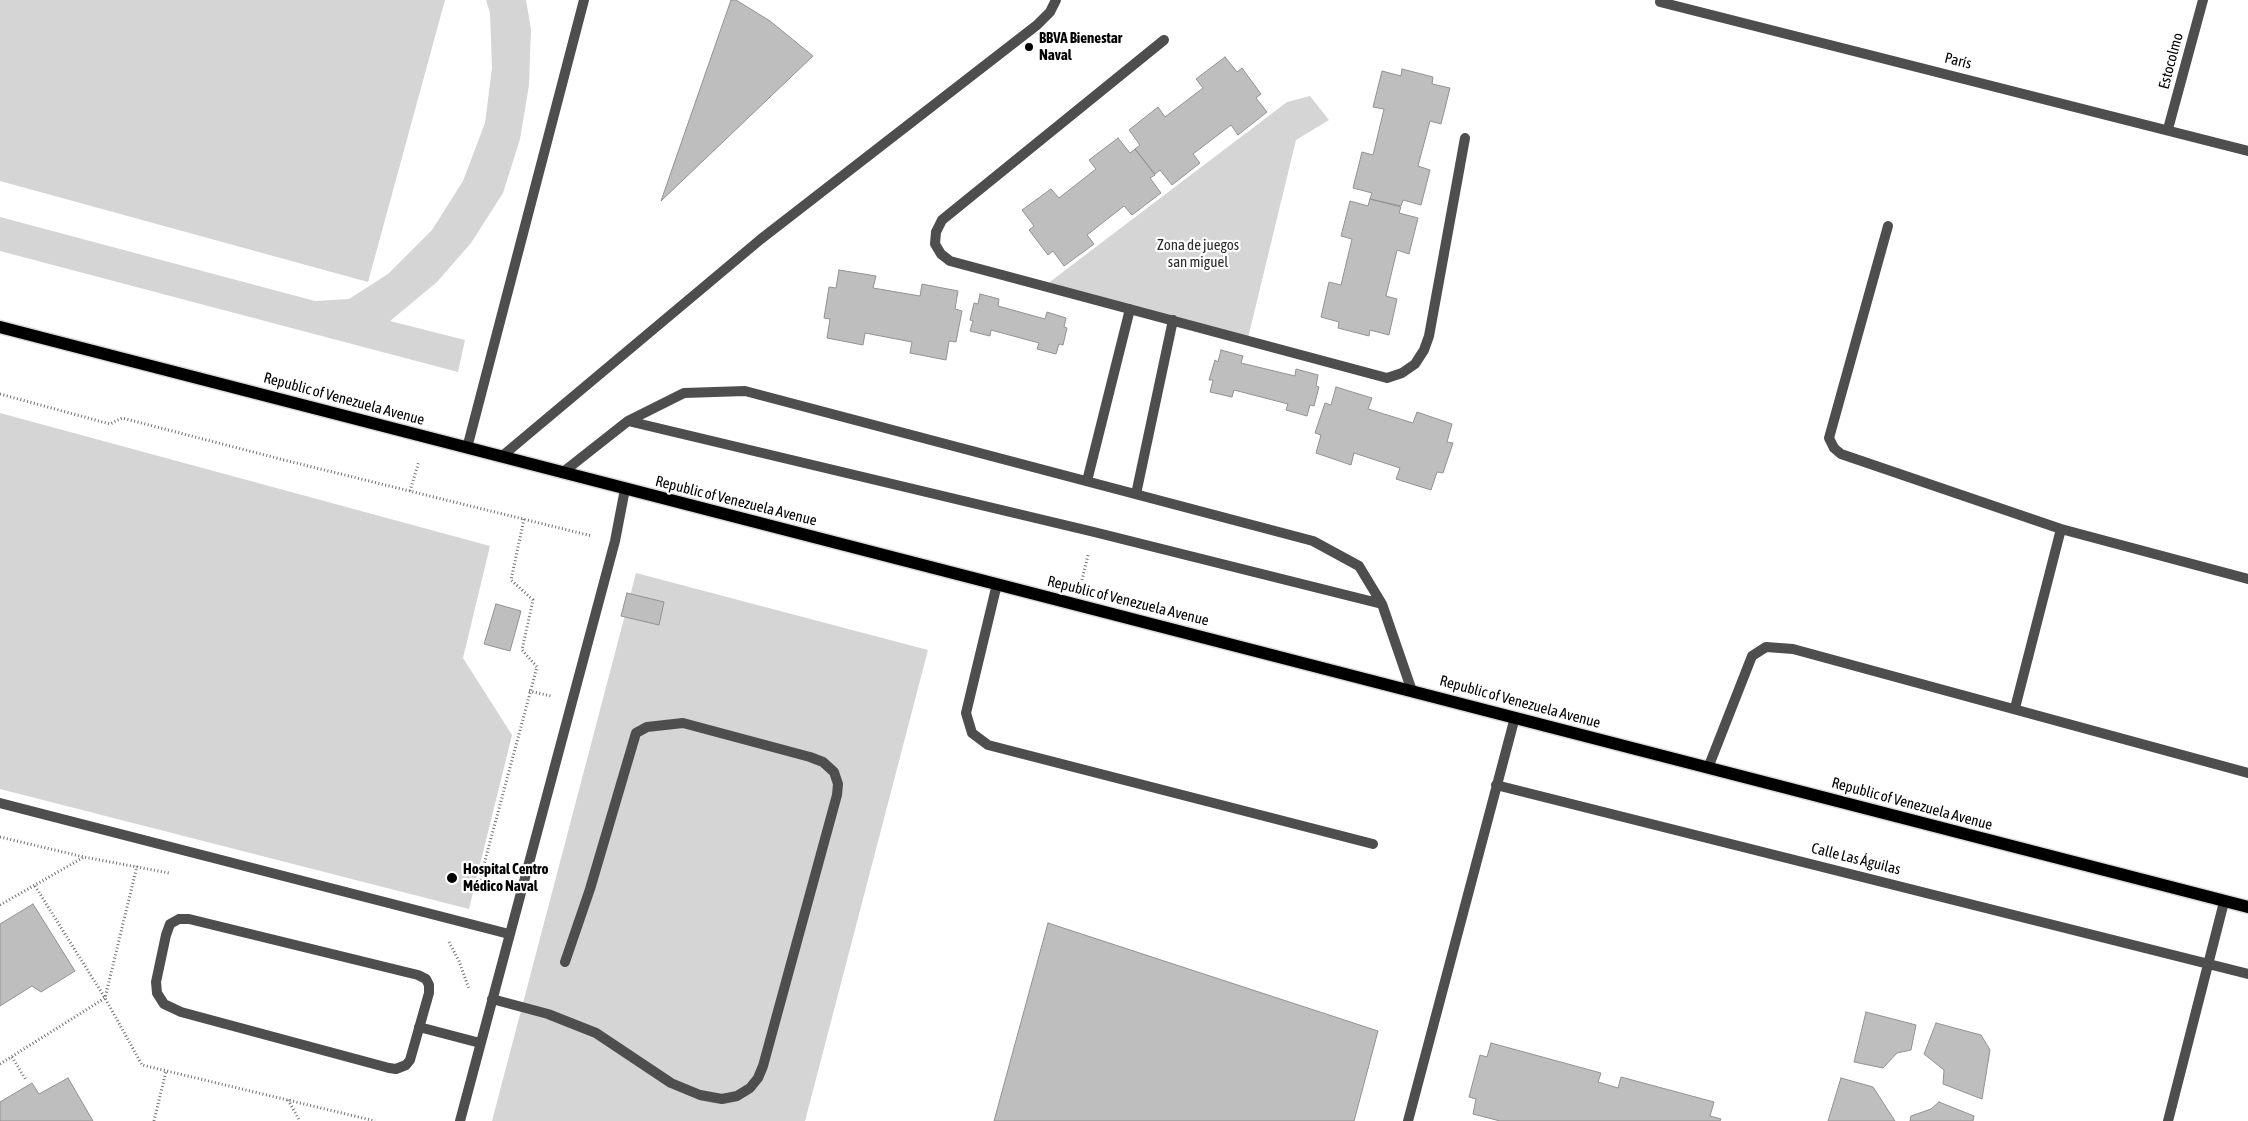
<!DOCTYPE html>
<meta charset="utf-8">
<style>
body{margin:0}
canvas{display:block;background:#fff}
</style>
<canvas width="2248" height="1121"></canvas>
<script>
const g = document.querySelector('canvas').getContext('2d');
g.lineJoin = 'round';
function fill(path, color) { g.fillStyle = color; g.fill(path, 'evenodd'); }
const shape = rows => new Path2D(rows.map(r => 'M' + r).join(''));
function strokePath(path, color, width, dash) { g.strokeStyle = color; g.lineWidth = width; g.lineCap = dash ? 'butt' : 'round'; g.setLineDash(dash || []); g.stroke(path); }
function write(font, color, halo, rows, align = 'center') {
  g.font = font + ' "Asap Condensed",sans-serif'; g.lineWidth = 4.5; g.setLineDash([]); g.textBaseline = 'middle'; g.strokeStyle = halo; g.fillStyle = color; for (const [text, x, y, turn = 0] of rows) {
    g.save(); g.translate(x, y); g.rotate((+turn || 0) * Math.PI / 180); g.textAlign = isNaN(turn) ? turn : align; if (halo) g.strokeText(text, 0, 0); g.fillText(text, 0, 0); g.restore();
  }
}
fill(shape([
 [0,0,445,0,368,282,0,181],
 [486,0,526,0,531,29,529,85,520,139,503,193,471,243,437,282,390,321,465,340,458,372,0,251,0,217,315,301,349,299,388,274,432,230,463,181,485,123,492,68,490,13],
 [1310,96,1329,120,1296,140,1248,338,1047,284,1287,102],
 [0,413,490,546,463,658,512,735,469,909,0,789],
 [636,573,928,650,805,1121,492,1121]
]), '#d5d5d5');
const building = shape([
 [731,0,736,0,770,21,813,56,661,201,731,0],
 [1225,57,1237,72,1242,68,1261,94,1256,98,1267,112,1238,135,1231,125,1193,154,1200,163,1172,185,1160,170,1155,174,1135,149,1140,145,1129,130,1158,107,1165,117,1203,88,1196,79,1225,57],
 [1402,69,1433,77,1432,84,1450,88,1441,124,1430,121,1418,166,1430,170,1421,205,1403,200,1401,206,1370,199,1372,193,1353,188,1362,152,1373,155,1384,109,1373,107,1382,71,1401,76,1402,69],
 [1118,138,1130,153,1135,149,1155,175,1150,178,1161,193,1132,215,1124,206,1087,235,1094,244,1064,266,1053,251,1048,255,1029,230,1034,226,1022,210,1051,189,1059,198,1096,169,1089,160,1118,138],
 [1370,199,1401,207,1399,213,1418,218,1409,254,1397,250,1386,296,1397,299,1389,335,1370,330,1369,336,1338,328,1339,322,1321,317,1329,282,1341,285,1352,239,1341,236,1350,201,1368,206,1370,199],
 [839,270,876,276,873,288,920,296,922,284,958,291,955,309,962,311,956,342,949,341,946,360,910,353,912,342,865,333,863,345,827,338,830,319,824,318,829,287,836,288,839,270],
 [980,294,999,299,998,306,1045,319,1047,312,1066,318,1064,327,1067,328,1063,345,1059,344,1056,354,1037,349,1039,343,991,330,990,336,970,331,973,321,970,320,974,303,978,304,980,294],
 [1221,350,1243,356,1241,363,1295,376,1296,369,1318,375,1316,386,1319,387,1314,406,1310,405,1307,416,1286,410,1288,404,1234,390,1232,397,1210,392,1213,380,1209,380,1215,360,1218,362,1221,350],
 [1336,387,1372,398,1368,409,1413,423,1417,412,1452,424,1447,442,1453,443,1443,473,1437,472,1431,490,1396,479,1400,468,1354,453,1351,465,1316,453,1321,435,1315,433,1325,403,1331,405,1336,387],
 [627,593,664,602,659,625,621,616,627,593],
 [496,604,521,611,510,651,484,644,496,604],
 [33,904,75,971,41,992,32,986,0,1006,0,924,33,904],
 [1048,923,1378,1031,1354,1121,994,1121,1048,923],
 [1866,1012,1916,1025,1911,1050,1897,1053,1883,1068,1854,1062,1866,1012],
 [1936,1023,1981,1035,1990,1050,1982,1099,1943,1084,1944,1070,1924,1054,1936,1023],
 [1491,1043,1601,1073,1598,1082,1618,1088,1621,1077,1714,1102,1710,1116,1721,1119,1720,1121,1500,1121,1473,1114,1476,1099,1469,1097,1480,1055,1487,1057,1491,1043],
 [68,1078,93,1121,0,1121,0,1102,32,1083,39,1094,68,1078],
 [1841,1078,1873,1087,1895,1121,1828,1121,1841,1078],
 [1939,1102,1974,1116,1973,1121,1910,1121,1911,1116,1931,1109,1939,1102]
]);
fill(building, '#bebebe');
strokePath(building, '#929292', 1);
const primary = shape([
 [0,327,2248,907]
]);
strokePath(primary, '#dbdbdb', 15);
strokePath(shape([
 [0,394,110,424,122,418,284,460,592,536],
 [410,491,419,461],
 [1082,580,1088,555],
 [529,691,551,696],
 [0,837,84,857,169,873],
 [479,883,537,667,522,650,533,600,511,580,524,519],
 [35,886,105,998,142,1065,375,1121],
 [0,905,84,857],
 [449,942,459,961,469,989],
 [12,1057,26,1080],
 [0,1064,105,998,137,866],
 [288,1100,300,1121],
 [154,1121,166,1071]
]), '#707070', 3, [1, 2.5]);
strokePath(shape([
 [1164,40,942,220,936,232,935,244,941,254,950,261,1387,378,1402,373,1415,364,1424,350,1429,336,1465,138],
 [1888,226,1829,438,1834,448,1841,454,2061,529],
 [628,421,1094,532,1382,604],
 [467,448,584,0],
 [501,457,761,239,1037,25,1050,12,1056,0],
 [562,473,628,421,684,393,745,391,1313,541,1359,566,1382,604,1412,691],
 [1087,481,1130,309],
 [1136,494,1173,320],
 [997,584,966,713,972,733,988,745,1373,844],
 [2015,708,2061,529,2248,579],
 [1708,768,1752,656,1766,647,1793,649,2248,773],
 [0,803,509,934],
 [179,919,189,919,418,975,426,979,429,985,429,993,410,1060,406,1065,396,1069,389,1068,181,1012,164,1004,157,993,156,982,166,935,170,924,179,919],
 [492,999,548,1014,596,1033,671,1083,700,1095,722,1099,737,1096,750,1088,758,1078,763,1066,837,795,838,784,834,772,823,762,810,757,683,723,647,727,636,733,590,889,565,962],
 [419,1027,480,1043],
 [460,1121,615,541,625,489]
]), '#4e4e4e', 10);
strokePath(shape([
 [1660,2,2248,151],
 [2168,129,2203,0],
 [1496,785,2248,974],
 [1408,1121,1515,717],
 [2168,1121,2224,902]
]), '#4e4e4e', 10);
strokePath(primary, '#000', 12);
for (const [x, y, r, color] of [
 [1029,47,5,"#000"],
 [452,878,6,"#000"]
]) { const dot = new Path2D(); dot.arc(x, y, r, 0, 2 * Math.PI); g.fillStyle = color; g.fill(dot); strokePath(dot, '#fff', 2); }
write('bold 15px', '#000', '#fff', [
 ["BBVA Bienestar",1039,38],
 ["Naval",1039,55],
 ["Hospital Centro",463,869],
 ["Médico Naval",463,886]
], 'left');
write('15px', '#000', '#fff', [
 ["París",1958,61,14],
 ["Estocolmo",2171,61,-75],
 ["Republic of Venezuela Avenue",344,399,15],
 ["Republic of Venezuela Avenue",736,501,14],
 ["Republic of Venezuela Avenue",1128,601,14],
 ["Republic of Venezuela Avenue",1520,702,15],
 ["Republic of Venezuela Avenue",1912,804,15],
 ["Calle Las Águilas",1856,859,14]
]);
write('15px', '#2c2c2c', '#fff', [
 ["Zona de juegos",1198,245],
 ["san miguel",1198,262]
]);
</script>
